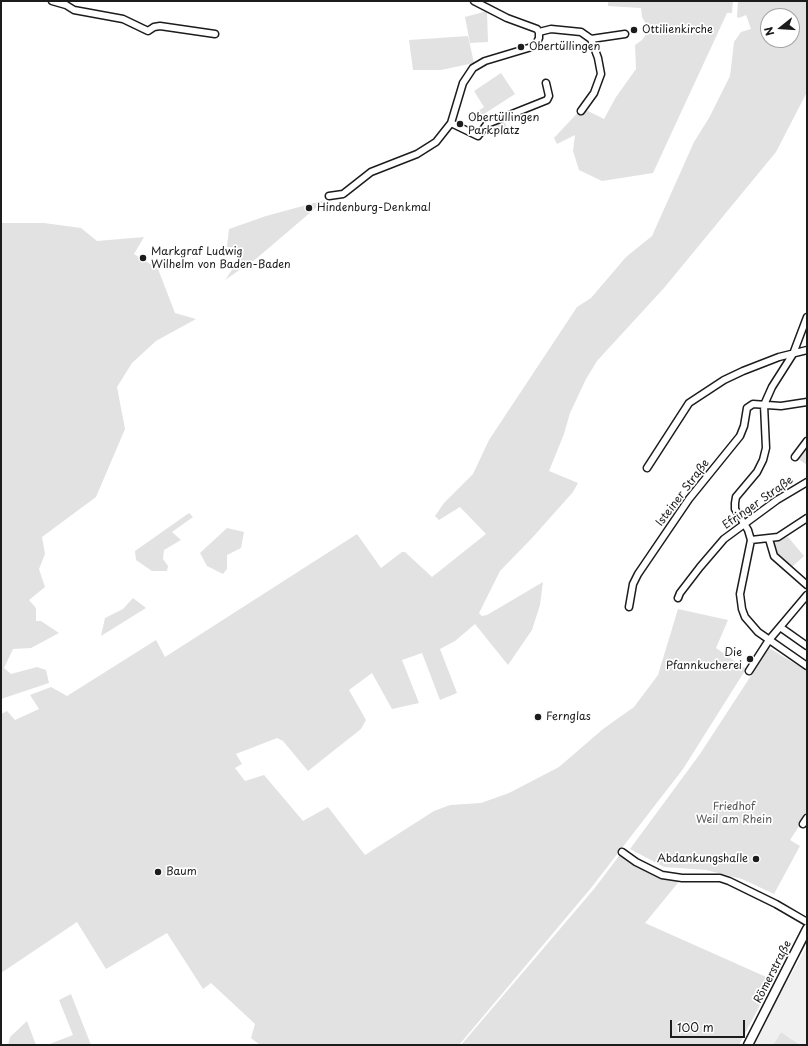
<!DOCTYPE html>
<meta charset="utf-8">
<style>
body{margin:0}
#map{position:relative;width:808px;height:1046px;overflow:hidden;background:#fff;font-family:"Playpen Sans",sans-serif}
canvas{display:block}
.frame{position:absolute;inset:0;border:2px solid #1c1c1c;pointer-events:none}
.north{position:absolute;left:760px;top:8px;width:40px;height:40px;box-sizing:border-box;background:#fff;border:1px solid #a4a4a4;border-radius:50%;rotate:253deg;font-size:11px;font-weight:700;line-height:16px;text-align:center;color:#1c1c1c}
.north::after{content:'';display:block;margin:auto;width:14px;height:18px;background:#1c1c1c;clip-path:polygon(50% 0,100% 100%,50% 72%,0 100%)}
.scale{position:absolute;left:670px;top:1020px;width:75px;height:18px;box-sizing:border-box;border:2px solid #1c1c1c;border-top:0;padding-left:5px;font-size:12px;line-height:14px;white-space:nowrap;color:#1c1c1c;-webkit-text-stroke:3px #fff;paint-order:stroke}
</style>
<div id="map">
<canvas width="808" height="1046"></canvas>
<div class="frame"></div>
<div class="north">N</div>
<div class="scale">100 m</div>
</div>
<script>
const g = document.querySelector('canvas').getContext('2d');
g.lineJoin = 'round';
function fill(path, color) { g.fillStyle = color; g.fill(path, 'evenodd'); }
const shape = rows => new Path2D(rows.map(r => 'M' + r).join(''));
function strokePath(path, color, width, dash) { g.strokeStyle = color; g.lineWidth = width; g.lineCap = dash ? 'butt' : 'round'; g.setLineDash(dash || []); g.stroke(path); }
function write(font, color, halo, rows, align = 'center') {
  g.font = font + ' "Playpen Sans",sans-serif'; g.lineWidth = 3.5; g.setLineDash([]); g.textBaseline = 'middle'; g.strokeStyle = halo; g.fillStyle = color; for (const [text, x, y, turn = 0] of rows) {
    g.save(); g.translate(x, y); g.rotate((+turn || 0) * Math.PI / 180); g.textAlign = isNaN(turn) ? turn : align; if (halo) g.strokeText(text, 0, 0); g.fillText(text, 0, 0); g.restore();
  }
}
fill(shape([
 [807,946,807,1045,800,1045,781,1032,773,1045,752,1045]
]), '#f0f0f0');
fill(shape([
 [608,1,733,1,732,13,727,13,653,173,602,181,579,170,573,151,575,135,557,144,554,138,582,108,604,119,616,97,636,69,635,45,642,40,647,33,646,24,642,17,641,8,608,6],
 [738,1,807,1,807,92,776,152,664,288,597,361,586,379,570,413,564,434,549,471,578,483,573,492,532,538,500,571,479,613,482,616,487,615,543,582,540,605,532,630,508,665,475,624,455,641,440,649,457,693,440,700,422,653,402,660,419,703,392,709,372,673,349,690,366,720,361,729,308,771,283,741,277,738,236,754,242,764,235,768,245,781,264,775,303,821,328,807,365,855,434,811,450,805,481,803,509,793,559,767,603,729,634,707,658,675,678,609,728,620,716,648,746,669,683,769,591,888,459,1045,260,1045,251,1038,255,1024,211,983,203,989,167,933,106,969,77,922,1,973,1,714,7,711,15,720,39,709,30,695,51,687,67,696,156,640,165,657,357,534,381,568,402,552,405,552,432,577,486,534,460,507,439,520,435,516,444,503,473,474,489,440,577,307,591,298,626,257,652,236,694,142,709,118,730,76,734,42,741,32,751,29,746,15,739,18,737,17],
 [768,16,792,16,792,40,768,40],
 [487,11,488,42,470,43,465,17],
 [468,36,474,63,441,70,413,70,409,40],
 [501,73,515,94,470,123,467,119,484,107,474,91],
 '495.5 127a5.5 5.5 0 1 1 11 0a5.5 5.5 0 1 1-11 0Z',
 [325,200,257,258,225,280,242,255,237,248,227,247,229,229,266,216],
 [1,223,44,223,81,228,97,241,144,237,134,254,158,269,175,313,196,319,156,341,132,363,117,387,125,429,96,497,42,537,45,554,39,569,45,587,29,600,36,608,36,621,41,621,59,633,31,648,13,649,4,668,11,674,37,667,46,670,49,683,1,699],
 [807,441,807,465,795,457],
 [189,513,193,517,172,532,181,540,164,550,163,559,168,566,167,571,152,571,136,560,135,551],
 [227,528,244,532,241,548,227,555,227,569,223,574,207,566,200,553],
 [788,537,804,556,791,568,777,557,773,547,775,540],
 [133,598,146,608,101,636,105,618,123,609],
 [769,648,807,671,807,814,790,840,800,846,774,894,742,879,706,870,664,867,630,849,700,754],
 [622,852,655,872,682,878,645,923,773,980,739,1045,461,1045,594,889],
 [71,994,91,1045,47,1045,73,1035,59,1000],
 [27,1021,36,1045,8,1045,10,1037],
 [781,1032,800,1045,773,1045]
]), '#e2e2e2');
const minor = shape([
 [52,1,66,5,74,10,123,19,148,31,154,27,160,26,215,34],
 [474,1,507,18,537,29,539,32],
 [539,32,551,29,581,32,591,39,598,58,601,74,594,93,581,111],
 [591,39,625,34],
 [451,123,478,136,487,124,547,100,549,96,546,83],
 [329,196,343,194,371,172,417,154,436,142,451,123,463,83,473,68,485,61,535,46,539,38,539,32],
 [807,317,793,354,772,387,764,405,766,448,763,460,757,472,736,497,735,503,735,509,748,530,751,540,740,594,742,609,745,617,758,632,807,666],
 [795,457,807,441],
 [647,468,689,403,724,380,743,371,779,357,807,350],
 [769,539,774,556,807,585],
 [751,540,778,537,807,518],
 [678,598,680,593,700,567,724,539,777,500,807,482],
 [629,607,633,584,638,574,689,499,740,436,744,426,747,408,753,404,781,406,807,402],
 [780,627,807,646],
 [749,671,769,640,807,595],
 [803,824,807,818],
 [622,852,636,862,662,875,682,878,720,878,729,881,776,904,807,922]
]);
const tertiary = shape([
 [748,1045,807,929]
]);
strokePath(minor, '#1c1c1c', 9);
strokePath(tertiary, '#1c1c1c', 11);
strokePath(minor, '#fff', 6);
strokePath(tertiary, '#fff', 8);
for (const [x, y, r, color] of [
 [634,30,4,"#1c1c1c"],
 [521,47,4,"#1c1c1c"],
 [460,124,4,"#1c1c1c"],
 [309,208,4,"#1c1c1c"],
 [143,258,4,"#1c1c1c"],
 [750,659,4,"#1c1c1c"],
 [538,717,4,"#1c1c1c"],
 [756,859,4,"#1c1c1c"],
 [158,872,4,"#1c1c1c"]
]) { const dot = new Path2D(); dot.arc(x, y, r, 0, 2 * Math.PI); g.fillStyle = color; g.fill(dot); strokePath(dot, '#fff', 1.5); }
write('11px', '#1c1c1c', '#fff', [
 ["Ottilienkirche",642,30],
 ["Obertüllingen",529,47],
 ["Obertüllingen",468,118],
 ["Parkplatz",468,131],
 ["Hindenburg-Denkmal",317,208],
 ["Markgraf Ludwig",151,252],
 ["Wilhelm von Baden-Baden",151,265],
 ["Die",742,653,"right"],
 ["Pfannkucherei",742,666,"right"],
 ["Fernglas",546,717],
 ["Abdankungshalle",748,859,"right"],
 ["Baum",166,872]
], 'left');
write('11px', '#1c1c1c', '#fff', [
 ["Isteiner Straße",683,493,-53],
 ["Efringer Straße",758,503,-35],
 ["Römerstraße",773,972,-63]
]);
write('11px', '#575757', '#fff', [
 ["Friedhof",734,807],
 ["Weil am Rhein",734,820]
]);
</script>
